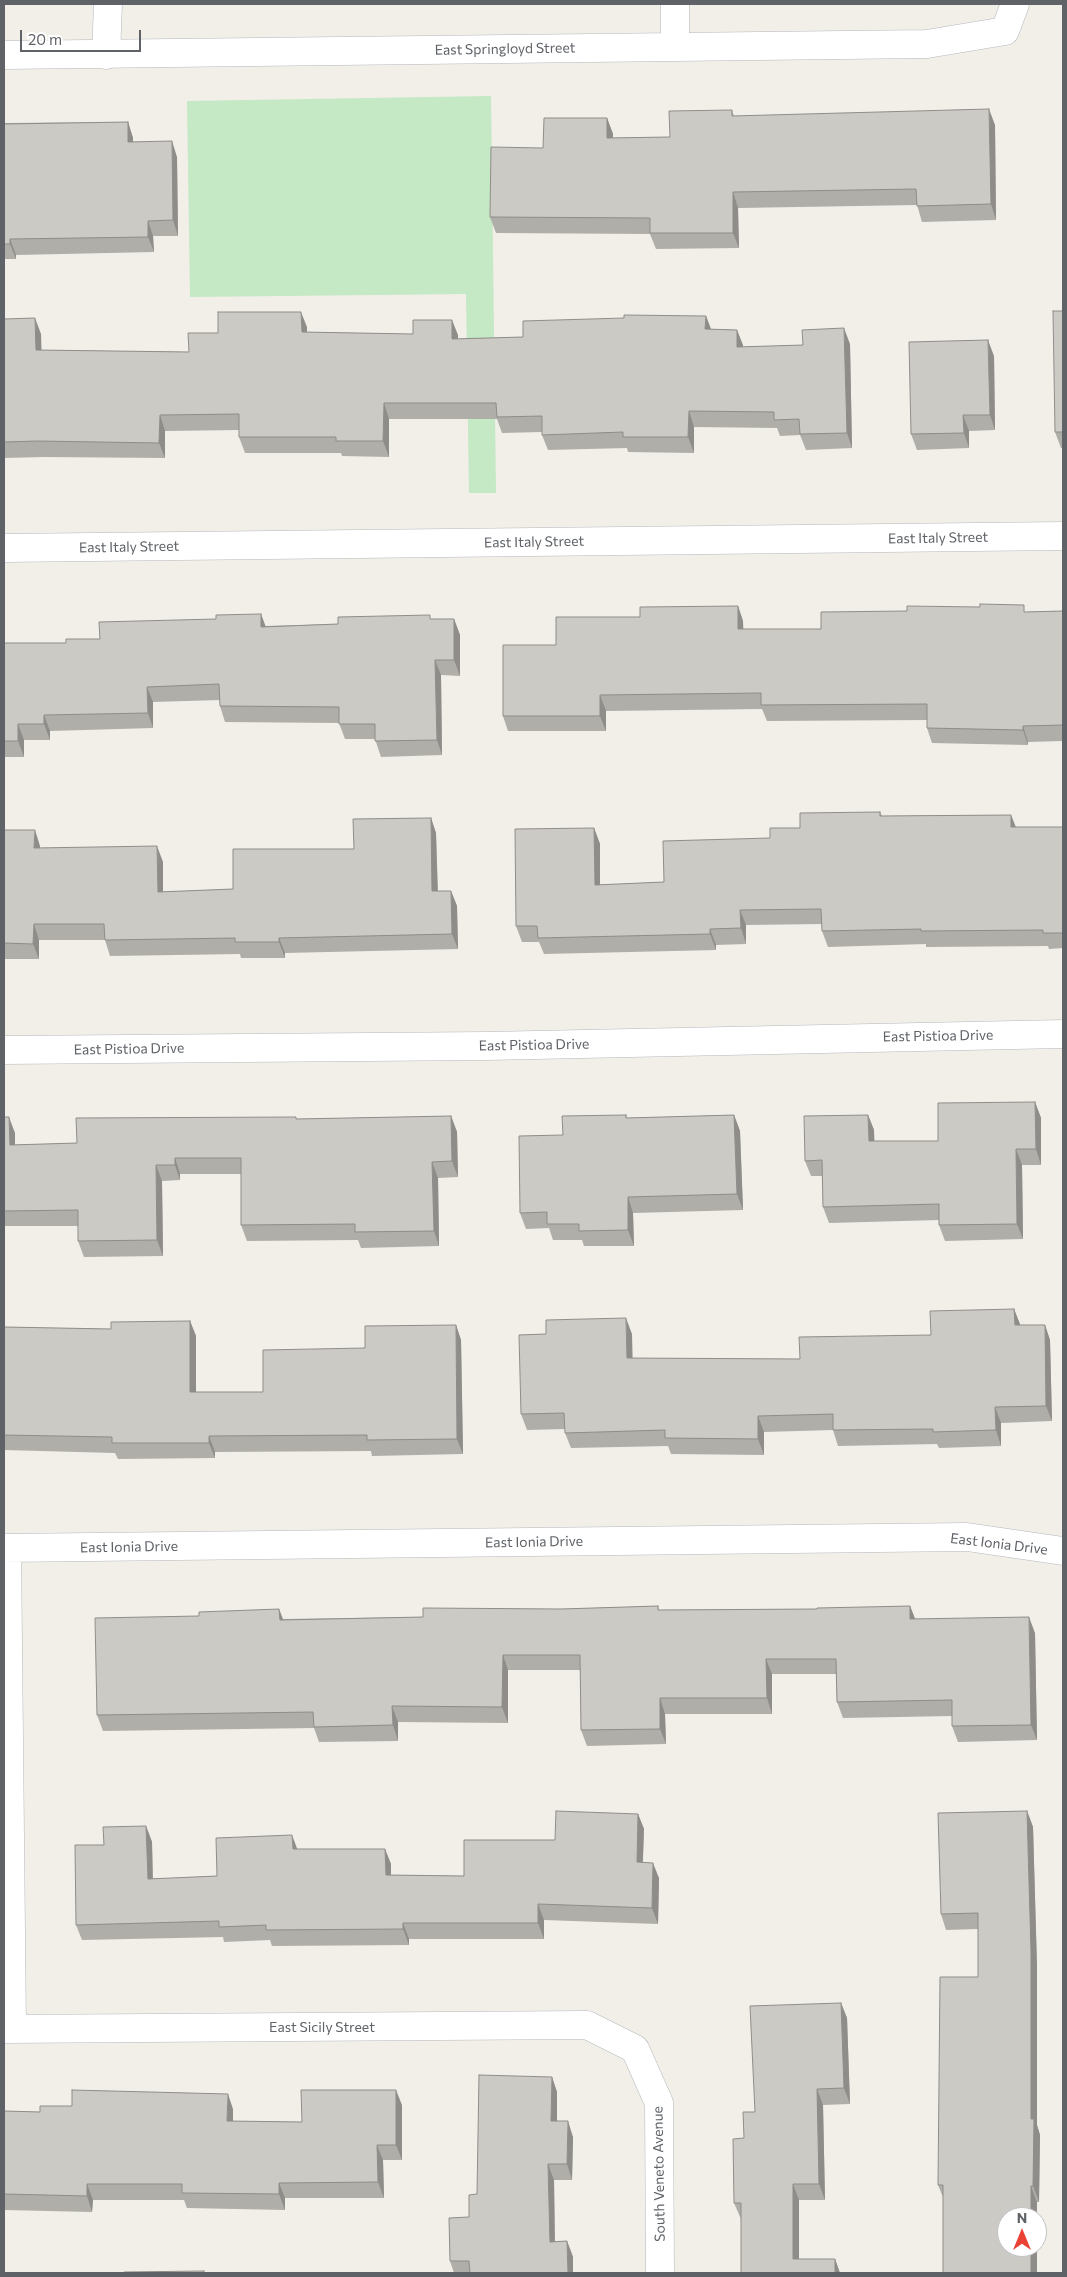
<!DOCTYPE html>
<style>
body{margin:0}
#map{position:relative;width:1067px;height:2277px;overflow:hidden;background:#f1efe8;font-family:Commissioner,sans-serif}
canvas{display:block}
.frame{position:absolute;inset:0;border:5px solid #5f6368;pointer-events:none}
.north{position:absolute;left:997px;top:2207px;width:50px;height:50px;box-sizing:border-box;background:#fff;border:1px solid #bfc1c3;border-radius:50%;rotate:0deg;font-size:14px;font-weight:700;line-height:20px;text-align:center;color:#5f6368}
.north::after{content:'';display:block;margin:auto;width:18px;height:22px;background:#ea4335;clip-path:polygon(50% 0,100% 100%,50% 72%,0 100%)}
.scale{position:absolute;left:20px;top:30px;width:121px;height:22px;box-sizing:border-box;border:2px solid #5f6368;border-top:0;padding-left:6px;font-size:15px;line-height:18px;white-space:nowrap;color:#5f6368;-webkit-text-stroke:4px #fff;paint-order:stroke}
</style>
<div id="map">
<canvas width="1067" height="2277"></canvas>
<div class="frame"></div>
<div class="north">N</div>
<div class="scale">20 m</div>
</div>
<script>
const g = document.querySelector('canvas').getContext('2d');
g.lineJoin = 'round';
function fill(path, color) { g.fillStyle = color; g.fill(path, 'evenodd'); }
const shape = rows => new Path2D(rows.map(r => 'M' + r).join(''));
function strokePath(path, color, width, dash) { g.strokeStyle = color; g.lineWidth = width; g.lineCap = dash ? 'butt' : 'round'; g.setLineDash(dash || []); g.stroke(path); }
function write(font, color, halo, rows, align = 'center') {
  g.font = font + ' Commissioner,sans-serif'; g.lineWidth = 4; g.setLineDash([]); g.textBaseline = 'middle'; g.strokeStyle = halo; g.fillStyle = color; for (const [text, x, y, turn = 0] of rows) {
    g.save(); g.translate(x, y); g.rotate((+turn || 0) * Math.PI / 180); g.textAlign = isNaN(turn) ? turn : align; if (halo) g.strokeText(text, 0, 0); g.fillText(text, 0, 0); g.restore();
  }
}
fill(shape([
 [491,96,496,493,469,493,466,294,190,297,187,101]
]), '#c5e8c5');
const minor = shape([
 [675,4,675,47],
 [4,55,927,44,1005,31,1015,4],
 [106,55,108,4],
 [4,548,1063,536],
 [4,1050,487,1046,1063,1034],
 [4,1548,967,1537,1063,1551],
 [7,1548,12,2029],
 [4,2029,587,2025,635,2049,659,2103,660,2273]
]);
strokePath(minor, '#b5b8bc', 29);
strokePath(minor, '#fff', 28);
fill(shape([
 [732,110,734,116,995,125,996,220,922,222,917,205,738,208,739,248,656,249,650,234,496,233,490,217,543,148,607,118,613,134,613,138,670,137],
 [128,122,133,138,133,142,177,157,178,236,153,236,154,252,16,255,16,259,4,259,4,123],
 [1063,311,1063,448,1061,448,1055,432],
 [706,316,711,329,737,330,743,347,850,344,852,448,806,450,800,435,780,436,777,428,694,427,694,453,628,452,627,448,548,450,542,435,542,432,502,433,497,419,389,419,389,457,342,456,341,453,245,453,239,437,239,430,165,431,165,458,44,457,4,458,4,319,41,334,41,350,189,352,218,333,307,327,307,332,458,335,458,339,523,337],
 [994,356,995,430,969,431,969,448,917,450,911,434],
 [738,606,743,621,743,629,821,629,1027,612,1063,611,1063,741,1028,742,1028,745,932,743,927,728,927,720,767,721,762,709,606,711,606,731,508,731,503,716,556,645,640,617],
 [431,619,454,619,460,635,460,676,441,675,442,755,381,757,375,739,345,739,339,723,225,722,220,706,220,700,153,702,153,728,50,731,50,740,24,740,24,757,4,757,4,643,66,643,100,639,266,626,338,624],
 [880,812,882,816,1011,815,1016,827,1063,827,1063,948,1049,949,1048,946,926,947,926,944,828,947,822,931,822,924,746,925,746,944,716,945,716,950,544,954,539,942,522,942,516,926,594,828,600,844,600,885,664,882,770,838,800,828],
 [431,818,436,833,438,891,451,891,457,906,458,949,285,953,285,958,241,958,240,954,110,956,105,940,39,940,39,959,4,959,4,830,40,846,40,848,163,862,163,892,233,889,354,849],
 [1035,1102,1041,1118,1041,1165,1022,1165,1023,1239,945,1241,939,1225,939,1220,829,1223,823,1207,822,1176,811,1176,805,1161,868,1115,874,1130,874,1141,938,1141],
 [626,1115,627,1118,734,1115,740,1131,743,1210,633,1213,634,1246,584,1246,582,1240,553,1240,549,1228,526,1229,520,1213,563,1135],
 [451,1116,457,1132,458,1177,438,1178,439,1246,361,1248,358,1240,247,1241,241,1225,241,1174,180,1174,180,1180,162,1181,163,1256,84,1257,78,1241,78,1226,4,1226,4,1117,15,1133,15,1145,77,1143,297,1119],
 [1014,1309,1020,1325,1045,1325,1050,1340,1052,1421,1001,1423,1001,1446,939,1448,937,1444,838,1446,833,1430,764,1432,764,1455,671,1454,668,1446,571,1448,565,1433,565,1429,527,1430,521,1414,632,1334,632,1358,800,1359,931,1335],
 [190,1321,196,1336,196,1392,263,1392,365,1348,456,1325,461,1340,463,1454,372,1456,371,1451,215,1452,215,1458,118,1459,115,1453,4,1450,4,1327,111,1329],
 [658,1606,659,1610,817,1609,910,1606,915,1619,1035,1633,1037,1740,958,1742,952,1726,952,1716,843,1718,837,1702,836,1674,772,1674,772,1714,665,1714,666,1744,587,1746,581,1730,580,1670,508,1670,508,1723,398,1722,398,1741,319,1742,314,1728,103,1731,97,1715,199,1616,279,1609,283,1619,423,1617,561,1609],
 [1027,1811,1033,1827,1037,1967,1037,2125,1040,2135,1039,2202,1037,2202,1037,2273,943,2197,938,2185,978,1977,978,1929,946,1930,941,1914],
 [638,1814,644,1829,643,1862,659,1878,658,1924,544,1920,544,1939,409,1939,409,1945,272,1946,270,1940,224,1942,223,1937,82,1940,76,1925,104,1845,146,1826,152,1842,153,1879,217,1876,297,1849,385,1849,391,1864,391,1875,464,1876,555,1840],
 [841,2003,847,2018,850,2104,823,2105,825,2200,799,2200,799,2259,835,2259,840,2273,741,2273,741,2219,734,2203,744,2138],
 [552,2077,557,2092,557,2121,573,2137,572,2180,554,2180,555,2242,567,2241,573,2257,573,2273,454,2273,450,2261,469,2217,477,2194],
 [402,2105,402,2160,383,2160,384,2198,285,2198,285,2210,187,2208,184,2200,93,2200,92,2212,4,2210,4,2111,40,2112,233,2109,233,2121,302,2122]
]), '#afaea9');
fill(shape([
 [989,109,995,125,996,220,991,204],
 [607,118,613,134,612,154,607,138],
 [128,122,133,138,133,158,128,142],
 [172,141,177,157,178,236,173,220],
 [733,192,738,208,739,248,733,233],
 [148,221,153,236,154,252,148,237],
 [10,239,16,255,16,259,10,244],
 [301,312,307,327,307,348,302,332],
 [706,316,712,332,705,329],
 [35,318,41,334,42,366,36,350],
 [452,320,458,335,458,354,452,339],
 [844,328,850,344,852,448,847,433],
 [737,330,743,345,743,363,737,347],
 [988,340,994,356,995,430,990,415],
 [384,403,389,419,389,457,383,441],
 [689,411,694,427,694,453,688,437],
 [160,415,165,431,165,458,159,443],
 [963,415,969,431,969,448,964,433],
 [738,606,743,621,744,644,738,629],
 [261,614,267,630,261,627],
 [454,619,460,635,460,676,454,660],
 [435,660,441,675,442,755,437,740],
 [147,687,153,702,153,728,148,713],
 [600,695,606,711,606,731,600,716],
 [44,715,50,731,50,740,44,724],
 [18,724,24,740,24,757,18,741],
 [1023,726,1028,742,1028,745,1023,730],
 [1011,815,1017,831,1011,827],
 [431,818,436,833,438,907,432,891],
 [594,828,600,844,600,901,595,885],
 [35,830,40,846,40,864,34,848],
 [157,846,163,862,163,908,158,892],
 [451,891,457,906,458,949,452,934],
 [740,910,746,925,746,944,741,928],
 [34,924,39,940,39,959,33,944],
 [710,929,716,945,716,950,710,934],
 [279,938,285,953,285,958,279,942],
 [1035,1102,1041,1118,1041,1165,1036,1149],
 [734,1115,740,1131,743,1210,737,1194],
 [868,1115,874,1130,875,1157,869,1141],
 [451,1116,457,1132,458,1177,452,1161],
 [9,1117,15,1133,15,1161,10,1145],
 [1016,1149,1022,1165,1023,1239,1017,1224],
 [175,1158,180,1174,180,1180,175,1165],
 [432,1162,438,1178,439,1246,434,1231],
 [156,1165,162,1181,163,1256,157,1240],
 [628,1197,633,1213,634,1246,628,1230],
 [1014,1309,1020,1324,1020,1341,1015,1325],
 [626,1318,632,1334,633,1374,627,1358],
 [190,1321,196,1336,196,1408,190,1392],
 [456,1325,461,1340,463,1454,457,1439],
 [1045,1325,1050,1340,1052,1421,1046,1406],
 [995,1407,1001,1423,1001,1446,996,1430],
 [758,1416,764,1432,764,1455,758,1439],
 [209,1436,215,1452,215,1458,209,1443],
 [910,1606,916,1621,910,1619],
 [279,1609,285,1625,280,1620],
 [1029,1617,1035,1633,1037,1740,1031,1725],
 [503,1655,508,1670,508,1723,502,1707],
 [766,1659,772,1674,772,1714,767,1698],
 [660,1698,665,1714,666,1744,660,1729],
 [392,1706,398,1722,398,1741,393,1725],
 [1027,1811,1033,1827,1037,1967,1037,2125,1040,2135,1039,2202,1033,2186,1031,2119],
 [638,1814,644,1829,642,1878,637,1862],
 [146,1826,152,1842,153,1895,148,1879],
 [292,1835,298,1851,293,1849],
 [385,1849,391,1864,391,1890,386,1875],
 [653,1863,659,1878,658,1924,652,1908],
 [538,1904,544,1920,544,1939,538,1923],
 [403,1923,409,1939,409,1945,403,1929],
 [841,2003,847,2018,850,2104,844,2088],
 [552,2077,557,2092,557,2137,551,2121],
 [817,2089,823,2105,825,2200,819,2184],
 [396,2090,402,2105,402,2160,396,2145],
 [228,2094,233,2109,233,2137,227,2121],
 [568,2121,573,2137,572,2180,567,2164],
 [377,2145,383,2160,384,2198,378,2182],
 [548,2164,554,2180,555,2257,550,2242],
 [279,2183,285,2198,285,2210,279,2194],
 [87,2184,93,2200,92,2212,87,2196],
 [793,2184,799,2200,799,2273,793,2259],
 [1031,2186,1037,2202,1037,2217,1031,2217],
 [567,2241,573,2257,573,2273,568,2273],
 [1031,2247,1037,2247,1037,2273,1031,2273],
 [835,2259,840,2273,835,2273]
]), '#8f8d8a');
const building = shape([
 [989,109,991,204,917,206,916,189,733,192,733,233,650,233,650,218,490,217,491,147,543,148,544,118,607,118,607,138,670,137,669,111,732,110,732,116,989,109],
 [128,122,128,142,172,141,173,220,148,221,148,237,10,239,10,244,4,244,4,124,128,122],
 [1053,311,1063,311,1063,432,1055,432,1053,311],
 [218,312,301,312,302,332,413,334,413,320,452,320,452,339,523,337,523,321,624,318,624,315,706,316,705,329,737,330,737,347,803,345,802,330,844,328,847,433,800,434,799,419,774,420,774,412,689,411,688,437,623,437,623,432,542,435,542,416,497,417,496,403,384,403,383,441,336,441,336,437,239,437,239,414,160,415,159,443,38,441,4,442,4,319,35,318,36,350,189,352,188,333,218,333,218,312],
 [988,340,990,415,963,415,964,433,911,434,909,342,988,340],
 [980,604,1024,605,1024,612,1063,611,1063,725,1023,726,1023,730,927,728,927,704,761,705,761,693,600,695,600,716,503,716,503,645,556,645,556,617,640,617,640,607,738,606,738,629,821,629,821,612,907,611,907,606,980,607,980,604],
 [261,614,261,627,338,624,338,617,430,615,430,619,454,619,454,660,435,660,437,740,375,741,375,724,339,724,339,707,220,706,219,684,147,687,148,713,44,715,44,724,18,724,18,741,4,741,4,643,66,643,66,639,100,639,99,622,216,619,216,615,261,614],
 [880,812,880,816,1011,815,1011,827,1063,827,1063,933,1043,933,1043,930,921,931,921,929,822,931,821,909,740,910,741,928,710,929,710,934,538,938,537,926,516,926,515,829,594,828,595,885,664,882,663,841,770,838,770,828,800,828,800,813,880,812],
 [431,818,432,891,451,891,452,934,279,938,279,942,235,942,235,938,105,940,104,924,34,924,33,944,4,943,4,830,35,830,34,848,157,846,158,892,233,889,233,849,354,849,353,819,431,818],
 [1035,1102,1036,1149,1016,1149,1017,1224,939,1225,939,1204,823,1207,822,1160,805,1161,804,1116,868,1115,869,1141,938,1141,938,1103,1035,1102],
 [626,1115,626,1118,734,1115,737,1194,628,1197,628,1230,579,1231,579,1224,547,1224,547,1212,520,1213,519,1136,563,1135,562,1116,626,1115],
 [451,1116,452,1161,432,1162,434,1231,355,1232,355,1224,241,1225,241,1158,175,1158,175,1165,156,1165,157,1240,78,1241,78,1210,4,1211,4,1117,9,1117,10,1145,77,1143,76,1118,296,1117,296,1119,451,1116],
 [1014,1309,1015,1325,1045,1325,1046,1406,995,1407,996,1430,933,1432,933,1429,833,1430,833,1414,758,1416,758,1439,665,1438,665,1430,565,1433,564,1413,521,1414,519,1335,546,1334,546,1320,626,1318,627,1358,800,1359,799,1337,931,1335,930,1311,1014,1309],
 [190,1321,190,1392,263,1392,263,1350,365,1348,365,1326,456,1325,457,1439,367,1440,367,1435,209,1436,209,1443,112,1443,112,1437,4,1435,4,1327,111,1329,111,1322,190,1321],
 [658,1606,658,1610,817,1609,817,1608,910,1606,910,1619,1029,1617,1031,1725,952,1726,952,1700,837,1702,836,1659,766,1659,767,1698,660,1698,660,1729,581,1730,580,1655,503,1655,502,1707,392,1706,393,1725,314,1727,313,1712,97,1715,95,1618,199,1616,199,1612,279,1609,280,1620,423,1617,423,1608,561,1609,658,1606],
 [556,1811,638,1814,637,1862,653,1863,652,1908,538,1904,538,1923,403,1923,403,1929,266,1930,266,1925,219,1927,219,1921,76,1925,75,1845,104,1845,103,1827,146,1826,148,1879,217,1876,216,1838,292,1835,293,1849,385,1849,386,1875,464,1876,464,1840,555,1840,556,1811],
 [1027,1811,1031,1951,1031,2119,1034,2119,1033,2186,1031,2186,1031,2217,1007,2217,1007,2247,1031,2247,1031,2273,943,2273,943,2185,938,2185,940,1977,978,1977,978,1913,941,1914,938,1813,1027,1811],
 [841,2003,844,2088,817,2089,819,2184,793,2184,793,2259,835,2259,835,2273,741,2273,741,2203,734,2203,733,2139,744,2138,743,2112,755,2112,750,2006,841,2003],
 [479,2075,552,2077,551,2121,568,2121,567,2164,548,2164,550,2242,567,2241,568,2273,470,2273,469,2261,450,2261,449,2218,469,2217,469,2195,477,2194,479,2075],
 [72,2090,228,2094,227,2121,302,2122,301,2090,396,2090,396,2145,377,2145,378,2182,279,2183,279,2194,182,2193,182,2184,87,2184,87,2196,4,2194,4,2111,40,2112,40,2106,72,2106,72,2090],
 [204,2271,204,2273,124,2273,124,2272,204,2271]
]);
fill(building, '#cccac5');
strokePath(building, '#8f8d8a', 1);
write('14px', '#5f6368', '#fff', [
 ["East Springloyd Street",505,49,-1],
 ["East Italy Street",938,538,-1],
 ["East Italy Street",534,542,-1],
 ["East Italy Street",129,547,-1],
 ["East Pistioa Drive",938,1036,-1],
 ["East Pistioa Drive",534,1045,-1],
 ["East Pistioa Drive",129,1049,-1],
 ["East Ionia Drive",534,1542,-1],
 ["East Ionia Drive",999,1544,7],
 ["East Ionia Drive",129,1547,-1],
 ["East Sicily Street",322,2027],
 ["South Veneto Avenue",659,2174,-91]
]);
</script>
